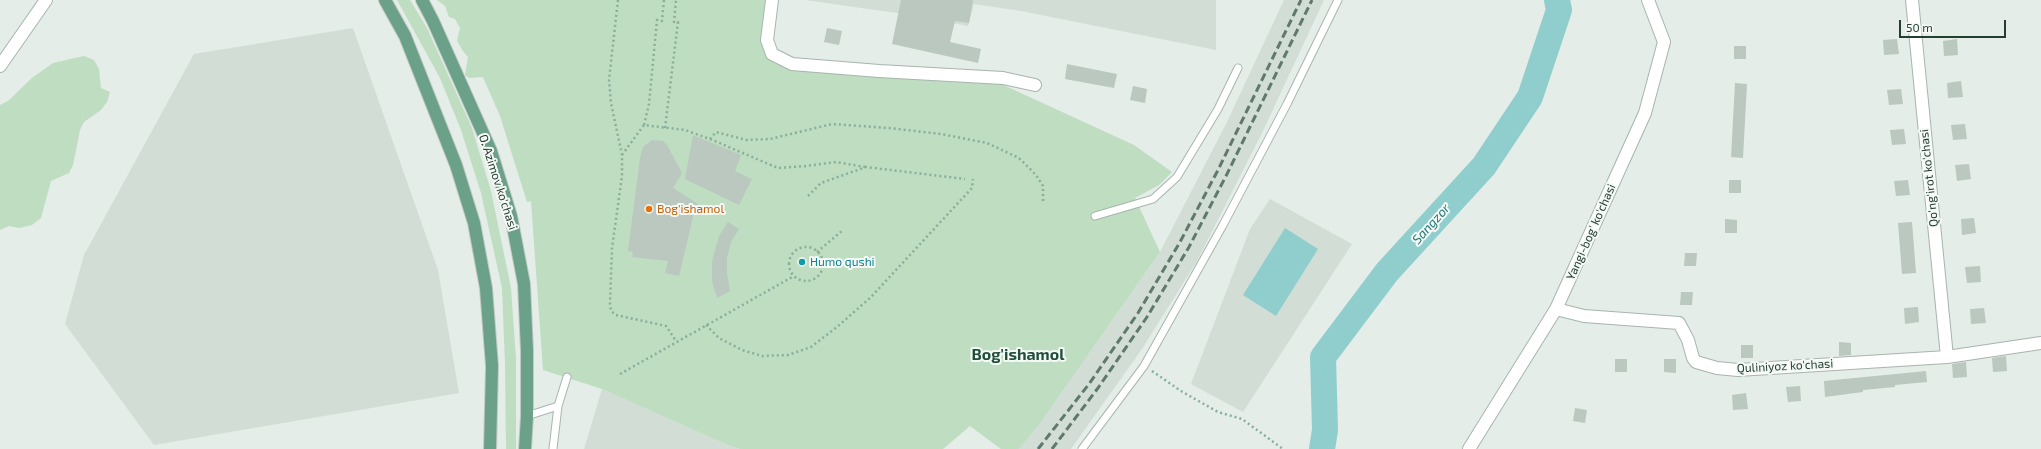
<!DOCTYPE html>
<style>
body{margin:0}
#map{position:relative;width:2041px;height:449px;overflow:hidden;background:#e4ede7;font-family:"Exo 2",sans-serif}
canvas{display:block}
.scale{position:absolute;left:1899px;top:20px;width:107px;height:18px;box-sizing:border-box;border:2px solid #243e32;border-top:0;padding-left:5px;font-size:12px;line-height:14px;white-space:nowrap;color:#243e32;-webkit-text-stroke:3px #f5f9f6;paint-order:stroke}
</style>
<div id="map">
<canvas width="2041" height="449"></canvas>
<div class="scale">50 m</div>
</div>
<script>
const g = document.querySelector('canvas').getContext('2d');
g.lineJoin = 'round';
function fill(path, color) { g.fillStyle = color; g.fill(path, 'evenodd'); }
const shape = rows => new Path2D(rows.map(r => 'M' + r).join(''));
function strokePath(path, color, width, dash) { g.strokeStyle = color; g.lineWidth = width; g.lineCap = dash ? 'butt' : 'round'; g.setLineDash(dash || []); g.stroke(path); }
function write(font, color, halo, rows, align = 'center') {
  g.font = font + ' "Exo 2",sans-serif'; g.lineWidth = 4; g.setLineDash([]); g.textBaseline = 'middle'; g.strokeStyle = halo; g.fillStyle = color; for (const [text, x, y, turn = 0] of rows) {
    g.save(); g.translate(x, y); g.rotate((+turn || 0) * Math.PI / 180); g.textAlign = isNaN(turn) ? turn : align; if (halo) g.strokeText(text, 0, 0); g.fillText(text, 0, 0); g.restore();
  }
}
fill(shape([
 [805,0,1216,0,1216,50,1021,11,974,4,968,26,911,15],
 [1284,0,1324,0,1262,133,1197,261,1142,349,1071,449,1019,449,1039,425,1160,252,1227,122],
 [353,28,438,270,459,393,154,445,65,324,84,255,194,54],
 [1270,199,1352,244,1243,412,1191,384,1250,229],
 [602,389,723,443,740,449,584,449]
]), '#d2ddd6');
fill(shape([
 [397,0,410,0,427,28,472,128,491,191,511,288,516,359,516,449,506,449,505,363,502,288,481,193,461,130,440,78],
 [437,0,767,0,761,44,767,57,776,64,792,68,999,83,1134,145,1172,172,1159,185,1135,198,1160,252,1039,425,1019,449,1001,449,970,426,943,449,740,449,723,443,602,389,543,370,531,201,527,202,500,116,483,77,469,78,465,75,468,57,463,51,457,41,460,28,455,19,449,17,445,6],
 [84,56,94,60,99,69,101,88,110,92,107,102,101,110,84,122,80,130,73,165,69,173,51,181,41,218,32,225,19,228,9,226,0,230,0,105,8,101,32,78,53,63]
]), '#bfddc1');
fill(shape([
 [1285,228,1318,249,1276,316,1243,295]
]), '#90cecd');
strokePath(shape([
 [1322,449,1325,430,1323,357,1387,272,1484,166,1530,97,1559,10,1557,0]
]), '#90cecd', 26);
fill(shape([
 [901,0,973,0,969,23,955,21,950,42,981,49,978,63,892,44],
 [827,28,842,31,839,45,824,42],
 [1897,39,1899,54,1884,55,1883,40],
 [1957,39,1958,55,1944,56,1943,41],
 [1734,46,1746,46,1746,59,1734,59],
 [1067,64,1117,74,1114,88,1065,79],
 [1961,81,1963,97,1948,98,1947,83],
 [1735,83,1747,84,1743,158,1731,157],
 [1133,86,1147,89,1145,103,1130,100],
 [1901,89,1903,104,1889,105,1887,90],
 [1965,124,1967,139,1953,140,1951,125],
 [1904,129,1906,144,1892,145,1890,130],
 [693,135,741,155,735,171,752,179,739,205,685,179],
 [652,140,663,141,667,145,682,173,673,188,698,204,694,213,679,276,665,273,668,261,632,257,633,252,628,251,640,158,643,147],
 [1969,164,1971,179,1957,181,1955,165],
 [1729,180,1741,180,1741,193,1729,193],
 [1908,180,1910,195,1896,196,1894,181],
 [1974,218,1976,233,1962,235,1961,219],
 [1725,219,1737,220,1737,233,1725,233],
 [728,222,739,229,731,242,727,258,727,273,730,291,717,298,712,281,712,261,719,236],
 [1912,222,1916,273,1902,274,1898,223],
 [1685,253,1697,253,1696,266,1684,266],
 [1980,266,1981,282,1967,283,1965,267],
 [1681,292,1693,292,1692,305,1680,305],
 [1918,307,1919,322,1905,324,1904,308],
 [1984,308,1986,323,1971,324,1970,309],
 [1839,342,1851,343,1851,355,1839,356],
 [1741,345,1753,345,1753,358,1741,358],
 [2006,356,2007,371,1993,372,1992,358],
 [1615,359,1627,359,1627,372,1615,372],
 [1664,359,1676,359,1676,373,1664,372],
 [1966,362,1967,377,1953,378,1952,364],
 [1926,371,1927,382,1895,385,1895,387,1863,390,1863,392,1825,397,1824,381],
 [1800,386,1801,401,1788,402,1786,387],
 [1746,393,1748,409,1733,410,1732,395],
 [1575,408,1587,410,1585,423,1573,421]
]), '#bac8c0');
const lane = shape([
 [1095,216,1153,199,1177,177,1218,109,1238,68],
 [527,416,558,406],
 [553,449,558,406,567,377],
 [1082,449,1144,366,1223,225,1287,104,1338,0]
]);
const street = shape([
 [772,0,767,40,772,54,792,64,879,71,1003,78,1035,85],
 [1912,0,1947,357],
 [0,66,46,0],
 [1556,309,1584,316,1679,323,1688,340,1693,358,1696,362,1717,368,1738,370,1947,357,2041,343],
 [1469,449,1556,309,1645,113,1664,42,1648,0]
]);
const primary = shape([
 [385,0,405,36,456,165,474,223,486,288,492,366,490,449],
 [422,0,433,21,491,151,511,216,524,284,527,351,527,416,525,449]
]);
strokePath(lane, '#a7b5ad', 9);
strokePath(street, '#a7b5ad', 14);
strokePath(primary, '#c2c9c6', 14);
strokePath(shape([
 [618,0,609,80,611,103,622,155,622,176,612,248,610,304,611,311,616,315,666,326,676,341],
 [644,125,649,104,657,20,662,21,664,0],
 [665,128,678,22,674,22,676,0],
 [710,139,778,168,806,166,836,162,865,167],
 [622,155,644,125,685,130,710,139,716,132,747,140,770,139,832,124,889,128,941,134,987,143,1019,158,1036,175,1043,186,1043,202],
 [808,196,821,183,866,167,965,179],
 '789 264a17 17 0 1 1 34 0a17 17 0 1 1-34 0Z',
 [817,252,843,230],
 [706,325,719,338,742,350,762,356,788,355,811,347,837,327,871,297,972,188,973,179],
 [1152,371,1181,391,1218,412,1242,419,1283,449],
 [620,374,794,276]
]), '#87af9b', 2.5, [2, 3]);
strokePath(lane, '#fff', 7);
strokePath(street, '#fff', 12);
strokePath(primary, '#6ba089', 12);
strokePath(shape([
 [1038,449,1089,384,1138,313,1180,242,1218,170,1301,0],
 [1052,449,1098,388,1147,317,1189,247,1227,174,1312,0]
]), '#5f796d', 3, [8, 4]);
for (const [x, y, r, color] of [
 [649,209,4,"#e8710a"],
 [802,262,4,"#0f9aa8"]
]) { const dot = new Path2D(); dot.arc(x, y, r, 0, 2 * Math.PI); g.fillStyle = color; g.fill(dot); strokePath(dot, '#f5f9f6', 1.5); }
write('12px', '#243e32', '#f5f9f6', [
 ["Qo'ng'irot ko'chasi",1929,178,-96],
 ["O. Azimov ko'chasi",498,182,72],
 ["Yangi-bog' ko'chasi",1591,232,-66],
 ["Quliniyoz ko'chasi",1785,366,-3]
]);
write('12px', '#c56008', '#f5f9f6', [
 ["Bog'ishamol",657,209]
], 'left');
write('12px', '#0d838f', '#f5f9f6', [
 ["Humo qushi",810,262]
], 'left');
write('italic 13px', '#217775', '#f5f9f6', [
 ["Sangzor",1431,224,-48]
]);
write('bold 16px', '#214f3c', '#f5f9f6', [
 ["Bog'ishamol",1018,355]
]);
</script>
